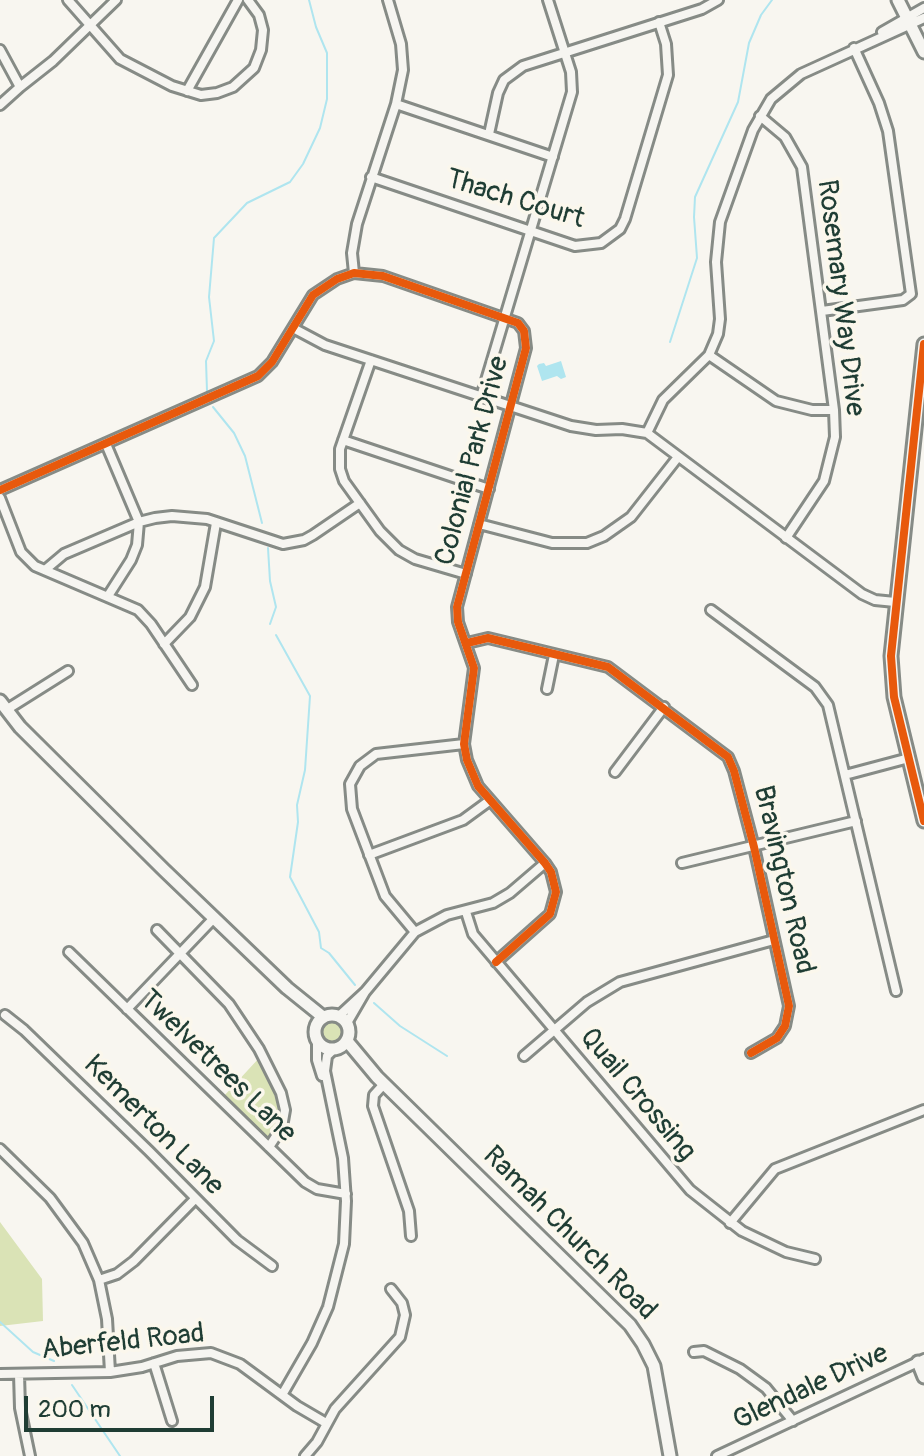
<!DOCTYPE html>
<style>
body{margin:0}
#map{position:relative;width:924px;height:1456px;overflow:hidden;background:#f8f6f0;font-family:Pangolin,sans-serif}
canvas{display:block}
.scale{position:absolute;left:24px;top:1396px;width:190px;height:36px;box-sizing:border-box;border:4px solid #1f3d34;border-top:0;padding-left:10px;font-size:24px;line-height:28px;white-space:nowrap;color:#1f3d34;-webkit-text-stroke:6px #fbf7ec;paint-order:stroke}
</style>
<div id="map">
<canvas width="924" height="1456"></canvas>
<div class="scale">200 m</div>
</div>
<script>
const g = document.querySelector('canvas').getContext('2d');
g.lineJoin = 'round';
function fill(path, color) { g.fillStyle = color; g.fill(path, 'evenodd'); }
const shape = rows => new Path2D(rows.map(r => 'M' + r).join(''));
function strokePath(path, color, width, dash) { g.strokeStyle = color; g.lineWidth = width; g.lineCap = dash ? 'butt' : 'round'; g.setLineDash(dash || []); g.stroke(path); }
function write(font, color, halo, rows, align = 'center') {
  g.font = font + ' Pangolin,sans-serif'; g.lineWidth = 7; g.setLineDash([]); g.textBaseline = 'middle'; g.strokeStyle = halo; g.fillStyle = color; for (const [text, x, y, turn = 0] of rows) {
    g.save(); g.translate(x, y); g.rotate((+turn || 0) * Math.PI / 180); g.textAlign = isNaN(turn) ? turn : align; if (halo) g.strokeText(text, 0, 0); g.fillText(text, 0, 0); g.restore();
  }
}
fill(shape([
 '315 1032a17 17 0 1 1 34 0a17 17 0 1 1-34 0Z',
 [260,1057,282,1107,281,1124,270,1140,266,1140,223,1097],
 [0,1222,42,1279,43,1321,0,1326]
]), '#dae3b6');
fill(shape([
 [561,361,566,377,561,379,557,376,542,381,537,366,539,364,544,363,546,366]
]), '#afe5ef');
strokePath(shape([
 [670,342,697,258,694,217,695,197,738,102,749,43,761,15,772,0],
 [207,391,206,361,214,341,209,297,214,238,247,203,290,182,303,164,320,128,327,99,327,53,316,27,309,0],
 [213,407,234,433,245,456,262,523],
 [268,548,270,581,276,607,270,624],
 [276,635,310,696,305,770,297,805,298,822,290,877,319,932,321,948,329,953,355,985],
 [374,1003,400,1026,447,1056],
 [0,1322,33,1352,54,1361],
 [72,1385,120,1456]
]), '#afe5ef', 2);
const street = shape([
 [68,0,120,59,172,86,201,95,217,93,233,87,254,68,261,50,263,30,259,15,248,0],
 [882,32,924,8],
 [0,50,20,87,0,105],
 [20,87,53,61,116,0],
 [187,91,238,0],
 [396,104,553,157],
 [760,116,785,137,802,167,834,410,835,437,824,481,786,538],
 [489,134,498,93,504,80,523,66,702,9,718,0],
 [371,177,575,246,601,243,620,229,625,219,668,75,666,44,659,22],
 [354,273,352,253,357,224,396,104,403,70,401,44,388,0],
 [822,311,903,300,911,294,888,131,879,103,854,48],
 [293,328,325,345,571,426,596,430,622,429,647,433,862,594,875,600,895,602],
 [709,355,776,401,812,410,834,410],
 [371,360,340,449,340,469,344,481,380,531,399,550,415,559,466,574],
 [481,397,572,92,571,72,548,0],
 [647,433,663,400,709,355,718,334,720,319,716,262,720,222,753,130,771,99,801,74,924,18],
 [343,440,489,489],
 [106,444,139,522,137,545,131,560,108,596],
 [0,490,258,376,272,362,313,295,337,279,354,273,383,276,518,323,524,331,526,348,457,607,458,622,474,668,464,744,467,760,478,786,545,863,551,872,556,892,550,914,496,962],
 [0,498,21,552,35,566,138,610,151,624,192,685],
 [479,524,552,543,587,543,604,536,631,517,678,457],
 [45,570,64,554,139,522,155,518,172,516,207,519,283,544,304,540,313,535,360,503],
 [711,610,815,687,828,705,896,991],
 [467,643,488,638,608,667,728,757,734,771,754,847,789,1006,785,1026,777,1038,751,1053],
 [164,644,190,617,205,587,216,523],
 [547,689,554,655],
 [6,710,68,671],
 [615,772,664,707],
 [845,775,909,758],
 [369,855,463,820,489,801],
 [682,863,856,821],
 [466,912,473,934,690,1190,742,1231,786,1252,815,1259],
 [157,930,229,1004,259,1049,281,1093,285,1110,282,1127,269,1147],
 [415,932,385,896,352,809,350,784,360,766,376,754,464,744],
 [69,952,305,1182,317,1189,346,1194],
 [127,1009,214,918],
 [5,1015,24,1030,149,1151,237,1240,272,1266],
 [339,1016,365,992,415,932,447,915,493,903,510,893,545,863],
 [347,1023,365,992],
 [317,1042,317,1060,322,1076],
 [524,1056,587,1002,620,982,774,940],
 [384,1084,374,1095,373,1106,409,1211,411,1236],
 [0,1149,50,1198,83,1243,99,1280,107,1319,110,1372],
 [730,1223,775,1169,924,1110],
 [99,1280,117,1274,134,1261,195,1199],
 [694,1352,704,1351,740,1369,766,1388,793,1421],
 [154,1363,172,1421],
 [0,1374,110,1372,142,1367,177,1356,211,1353,240,1364,297,1406,326,1423],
 [19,1374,20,1408,30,1456],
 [282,1395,312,1343,328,1307,344,1244,346,1201,343,1158,325,1071,327,1056,334,1049],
 [305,1456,317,1442,335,1409,400,1337,405,1315,402,1303,391,1289],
 [717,1456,924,1359]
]);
const secondary = shape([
 [898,0,924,52],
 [924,344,891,656,894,697,924,821],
 [0,701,20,727,164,870,287,988,323,1017],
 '315 1032a17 17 0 1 1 34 0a17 17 0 1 1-34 0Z',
 [347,1041,377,1077,630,1325,643,1344,654,1366,670,1456],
 [918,1362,924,1377]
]);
strokePath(street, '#868b86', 14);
strokePath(secondary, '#868b86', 17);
strokePath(street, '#f6f5f1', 8);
strokePath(secondary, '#f6f5f1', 11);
strokePath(shape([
 [924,344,891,656,894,697,924,821],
 [0,490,258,376,272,362,313,295,337,279,354,273,383,276,518,323,524,331,526,348,457,607,458,622,474,668,464,744,467,760,478,786,545,863,551,872,556,892,550,914,496,962],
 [467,643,488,638,608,667,728,757,734,771,754,847,789,1006,785,1026,777,1038,751,1053]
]), '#e8590c', 8);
write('28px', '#1f3d34', '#fbf7ec', [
 ["Thach Court",515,200,17],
 ["Rosemary Way Drive",840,298,83],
 ["Colonial Park Drive",473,461,-75],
 ["Bravington Road",783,880,77],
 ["Twelvetrees Lane",217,1067,44],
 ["Quail Crossing",637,1095,50],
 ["Kemerton Lane",153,1126,45],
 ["Ramah Church Road",569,1234,45],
 ["Aberfeld Road",123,1343,-6],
 ["Glendale Drive",811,1388,-25]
]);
</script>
